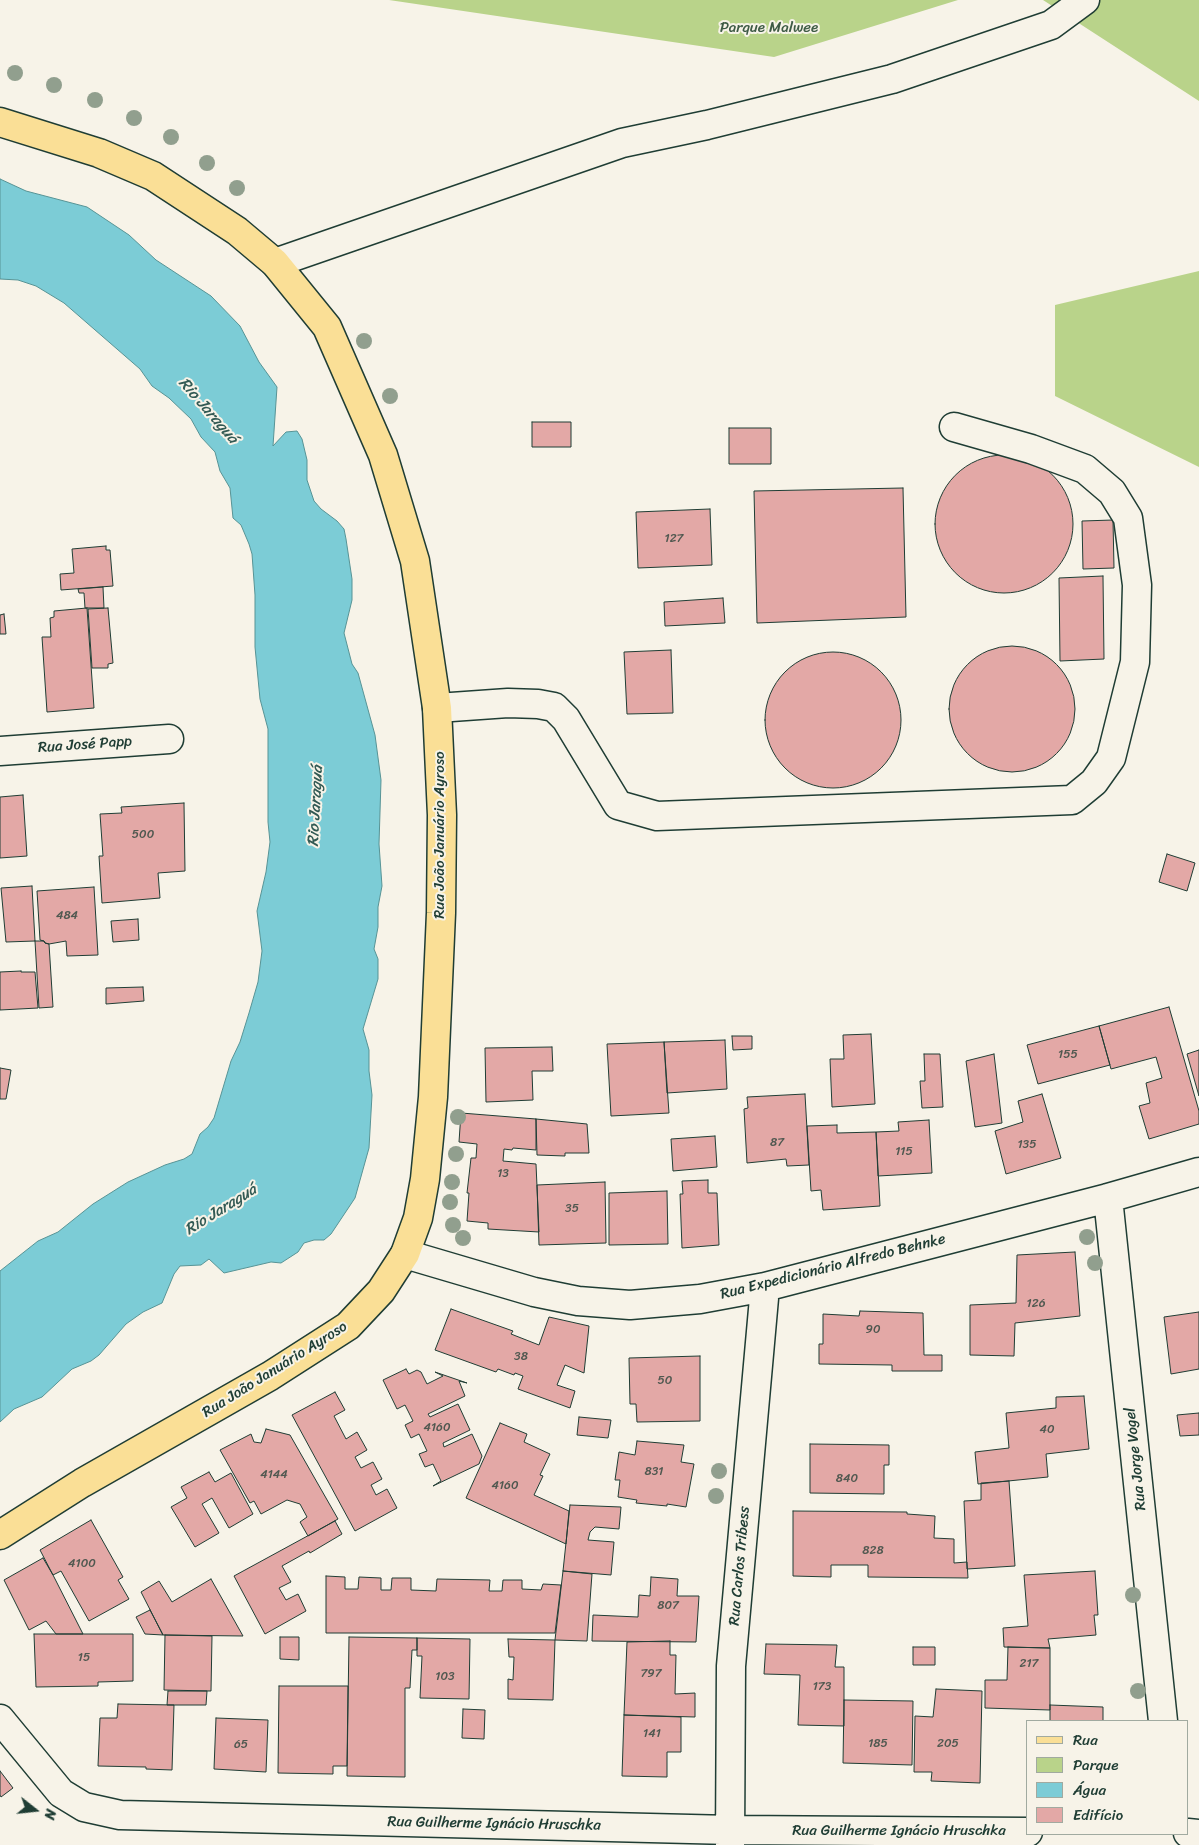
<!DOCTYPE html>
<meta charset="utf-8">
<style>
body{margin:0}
#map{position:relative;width:1199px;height:1845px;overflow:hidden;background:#f7f3e8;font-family:Sriracha,sans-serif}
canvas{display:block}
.legend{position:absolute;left:1026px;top:1720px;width:162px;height:115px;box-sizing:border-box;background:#f7f3e8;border:1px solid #a1aaa0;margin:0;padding:6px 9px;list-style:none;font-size:15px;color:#1f3d34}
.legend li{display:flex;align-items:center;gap:10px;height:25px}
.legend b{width:25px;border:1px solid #a1aaa0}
.north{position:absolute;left:10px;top:1785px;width:50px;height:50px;-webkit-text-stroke:4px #f7f3e8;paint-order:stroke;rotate:106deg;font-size:14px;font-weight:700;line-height:20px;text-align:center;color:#1f3d34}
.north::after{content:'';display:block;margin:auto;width:18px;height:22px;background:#1f3d34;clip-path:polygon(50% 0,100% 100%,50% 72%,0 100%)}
</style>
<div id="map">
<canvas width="1199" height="1845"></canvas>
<ul class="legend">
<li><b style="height:6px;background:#fadf96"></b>Rua</li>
<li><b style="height:14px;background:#b9d38a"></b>Parque</li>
<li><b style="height:14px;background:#7cccd6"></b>Água</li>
<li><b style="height:14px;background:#e3a8a6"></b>Edifício</li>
</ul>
<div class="north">N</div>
</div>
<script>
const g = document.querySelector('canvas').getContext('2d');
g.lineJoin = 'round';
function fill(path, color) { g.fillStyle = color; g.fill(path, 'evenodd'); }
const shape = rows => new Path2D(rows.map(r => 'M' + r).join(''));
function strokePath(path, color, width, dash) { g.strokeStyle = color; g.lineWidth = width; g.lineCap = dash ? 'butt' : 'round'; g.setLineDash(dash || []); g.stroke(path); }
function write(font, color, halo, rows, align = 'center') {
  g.font = font + ' Sriracha,sans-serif'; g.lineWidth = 4; g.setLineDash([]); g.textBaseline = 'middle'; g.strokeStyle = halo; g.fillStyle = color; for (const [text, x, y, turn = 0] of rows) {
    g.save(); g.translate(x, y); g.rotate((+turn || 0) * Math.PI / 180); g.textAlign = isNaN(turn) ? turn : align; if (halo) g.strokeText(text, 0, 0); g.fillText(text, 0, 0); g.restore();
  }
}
fill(shape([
 [389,0,958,0,774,57],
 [1043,0,1199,0,1199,101],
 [1199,271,1199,467,1055,396,1055,305]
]), '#b9d38a');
const water = shape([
 [0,179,26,191,87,207,129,235,156,260,211,296,240,326,259,362,277,387,273,446,286,432,297,431,302,439,307,460,307,480,314,501,321,509,337,521,344,529,346,539,352,579,352,600,344,633,352,664,358,673,375,735,381,780,379,844,382,886,378,907,378,927,374,949,378,959,378,979,363,1029,369,1050,369,1071,372,1095,369,1148,355,1198,331,1234,324,1240,314,1240,304,1243,298,1252,281,1263,271,1262,224,1273,209,1259,201,1265,180,1266,174,1274,162,1303,143,1312,126,1324,99,1355,91,1361,72,1369,42,1397,14,1409,0,1422,0,1271,38,1241,58,1232,93,1204,128,1182,165,1165,184,1159,192,1154,200,1134,208,1127,214,1118,231,1061,240,1042,249,1013,258,982,262,951,257,911,266,872,270,842,268,822,268,729,260,699,255,647,255,595,252,554,249,544,241,525,233,518,230,488,220,471,215,452,201,437,191,419,169,398,152,386,140,369,64,303,36,286,18,280,0,279,0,179]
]);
fill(water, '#7cccd6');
strokePath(water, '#579395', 1);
const building = shape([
 [532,422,571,422,571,447,532,447,532,422],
 [729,428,771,428,771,464,729,464,729,428],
 '935 524a69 69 0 1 1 138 0a69 69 0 1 1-138 0Z',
 [903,488,906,617,757,623,754,491,903,488],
 [710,509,712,565,638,568,636,512,710,509],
 [1113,520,1114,568,1083,569,1082,521,1113,520],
 [106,546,106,550,110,550,113,586,61,590,60,574,74,573,72,549,106,546],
 [1103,576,1104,659,1060,661,1059,578,1103,576],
 [103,587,104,608,85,608,84,593,79,593,78,589,103,587],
 [723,598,725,623,665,626,664,602,723,598],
 [87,608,94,708,47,712,42,637,51,637,50,618,54,617,54,611,87,608],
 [108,608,113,663,108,664,108,668,92,668,88,609,108,608],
 [4,614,6,634,0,634,0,615,4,614],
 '949 709a63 63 0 1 1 126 0a63 63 0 1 1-126 0Z',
 [671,650,673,713,627,714,624,652,671,650],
 '765 720a68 68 0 1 1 136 0a68 68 0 1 1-136 0Z',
 [23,795,27,856,0,858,0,797,23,795],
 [184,803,185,871,158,873,160,898,102,903,99,856,103,856,100,814,122,813,121,807,184,803],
 [1167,854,1195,863,1187,891,1159,882,1167,854],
 [32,886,35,941,6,942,1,888,32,886],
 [94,887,98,955,67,956,66,941,49,944,45,943,44,941,40,940,37,891,94,887],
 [138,919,139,940,113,942,111,921,138,919],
 [35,941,44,941,45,943,49,944,53,1007,39,1008,35,941],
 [21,971,21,972,35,972,38,1008,0,1010,0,972,21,971],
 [143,987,144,1001,106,1004,106,988,143,987],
 [1169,1007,1199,1111,1199,1124,1149,1139,1139,1106,1150,1103,1146,1083,1162,1078,1156,1057,1111,1069,1099,1026,1169,1007],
 [1099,1026,1110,1065,1038,1084,1027,1045,1099,1026],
 [871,1034,875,1104,832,1107,830,1059,844,1059,843,1035,871,1034],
 [732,1036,752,1036,752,1049,733,1050,732,1036],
 [725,1040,727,1089,667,1093,664,1042,725,1040],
 [664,1042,669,1113,611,1116,607,1044,664,1042],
 [552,1047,553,1071,532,1071,533,1100,486,1102,485,1048,552,1047],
 [1199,1050,1199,1096,1187,1054,1199,1050],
 [924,1054,940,1054,943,1107,922,1108,920,1081,925,1081,924,1054],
 [994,1054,1002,1123,975,1127,966,1061,994,1054],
 [0,1068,11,1070,6,1099,0,1099,0,1068],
 [805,1094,809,1165,787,1166,786,1159,747,1163,744,1109,748,1108,747,1097,805,1094],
 [1042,1094,1061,1158,1006,1174,995,1131,1023,1122,1018,1101,1042,1094],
 [461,1113,536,1119,536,1150,513,1148,512,1150,504,1149,503,1161,536,1164,539,1232,488,1229,488,1223,467,1221,469,1193,467,1193,471,1158,476,1158,477,1144,459,1142,461,1113],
 [536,1119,587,1124,589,1153,565,1153,565,1156,537,1155,536,1119],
 [929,1120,932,1173,878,1176,876,1132,899,1131,898,1122,929,1120],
 [837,1125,837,1133,876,1132,880,1206,823,1210,821,1190,811,1191,807,1126,837,1125],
 [715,1136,717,1167,673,1171,671,1139,715,1136],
 [708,1180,708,1193,717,1193,719,1245,682,1248,680,1194,683,1194,682,1181,708,1180],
 [605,1182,606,1243,539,1245,537,1185,605,1182],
 [667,1191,668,1244,609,1245,609,1193,667,1191],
 [1075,1252,1080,1316,1015,1323,1014,1356,970,1355,970,1305,1016,1303,1017,1255,1075,1252],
 [451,1309,513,1331,511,1334,539,1345,549,1317,589,1326,584,1373,565,1365,557,1385,575,1391,570,1408,518,1389,523,1376,515,1373,514,1375,498,1369,496,1372,435,1350,451,1309],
 [860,1311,923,1313,924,1355,942,1355,942,1371,892,1371,892,1365,819,1364,819,1344,823,1344,823,1314,859,1316,860,1311],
 [1199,1312,1199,1369,1171,1374,1164,1317,1199,1312],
 [700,1356,700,1421,637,1422,636,1404,630,1404,629,1358,700,1356],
 [406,1369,409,1374,417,1370,421,1372,427,1384,443,1376,435,1372,467,1383,459,1381,465,1396,428,1414,430,1417,458,1404,470,1430,443,1443,444,1447,472,1434,482,1456,479,1464,433,1486,441,1481,433,1464,425,1467,419,1454,427,1451,419,1434,411,1438,405,1425,413,1421,405,1405,397,1409,383,1380,406,1369],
 [335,1392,345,1410,334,1416,346,1439,357,1432,367,1450,355,1457,361,1468,373,1462,382,1479,371,1485,376,1495,387,1489,397,1508,355,1531,292,1415,335,1392],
 [1084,1396,1089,1449,1046,1454,1048,1477,978,1484,975,1452,1009,1448,1006,1413,1056,1408,1056,1397,1084,1396],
 [1199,1413,1199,1435,1180,1436,1177,1415,1199,1413],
 [579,1417,611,1420,608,1438,577,1435,579,1417],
 [500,1423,527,1434,524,1442,550,1454,540,1475,543,1476,534,1495,569,1511,566,1544,466,1498,500,1423],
 [266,1429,290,1435,338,1519,308,1536,300,1522,307,1517,300,1504,287,1500,261,1514,254,1501,250,1503,220,1450,251,1434,254,1442,261,1443,266,1429],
 [637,1441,684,1445,681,1462,694,1464,686,1507,667,1504,667,1506,636,1503,637,1500,618,1497,620,1480,615,1480,619,1452,635,1455,637,1441],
 [810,1444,889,1445,889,1465,884,1465,884,1494,810,1493,810,1444],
 [209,1472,215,1482,231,1473,253,1514,229,1528,212,1498,202,1504,219,1533,195,1547,171,1507,187,1498,181,1487,209,1472],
 [1009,1481,1015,1566,967,1569,964,1501,981,1500,981,1483,1009,1481],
 [570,1505,621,1507,619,1529,595,1527,590,1532,588,1540,614,1542,611,1575,563,1571,570,1505],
 [793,1511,907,1512,907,1514,935,1516,934,1538,954,1539,954,1563,967,1562,968,1578,868,1577,868,1565,831,1565,831,1577,793,1576,793,1511],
 [91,1520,123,1577,118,1580,129,1599,89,1621,61,1571,53,1575,40,1550,91,1520],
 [335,1521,342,1534,310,1553,309,1551,282,1566,291,1582,279,1588,286,1600,298,1594,306,1611,265,1634,234,1576,335,1521],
 [43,1558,53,1575,83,1634,56,1634,46,1621,29,1630,4,1580,43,1558],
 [563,1571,592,1574,587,1641,555,1640,563,1571],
 [1095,1571,1098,1615,1094,1615,1096,1635,1048,1639,1050,1648,1004,1647,1003,1628,1028,1626,1024,1575,1095,1571],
 [326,1576,345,1577,345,1589,358,1589,359,1577,381,1578,381,1590,391,1590,392,1578,411,1578,411,1590,436,1591,437,1579,490,1580,489,1591,502,1591,503,1580,522,1580,522,1589,541,1590,543,1584,561,1585,555,1633,326,1633,326,1576],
 [651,1577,678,1579,677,1596,699,1596,696,1642,592,1641,593,1615,638,1617,639,1595,650,1596,651,1577],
 [211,1579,243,1636,163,1635,141,1592,159,1581,172,1602,211,1579],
 [150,1610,163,1635,145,1634,136,1617,150,1610],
 [34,1634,133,1634,133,1681,98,1682,98,1686,36,1687,34,1634],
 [165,1635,212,1636,211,1691,164,1690,165,1635],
 [280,1637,299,1637,299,1660,280,1659,280,1637],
 [349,1637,417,1638,417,1650,412,1650,410,1688,405,1688,405,1777,347,1776,349,1637],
 [417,1638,470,1639,469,1699,420,1698,422,1656,417,1656,417,1638],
 [508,1639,555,1640,553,1700,508,1699,508,1679,513,1680,514,1657,509,1657,508,1639],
 [670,1641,670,1655,676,1655,675,1694,695,1693,695,1717,624,1715,627,1642,670,1641],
 [766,1644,837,1645,835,1667,844,1667,844,1726,798,1725,800,1675,764,1674,766,1644],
 [913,1647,935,1647,935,1665,913,1665,913,1647],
 [1008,1647,1050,1648,1050,1710,985,1708,985,1680,1007,1680,1008,1647],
 [279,1686,348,1686,347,1766,333,1766,333,1774,278,1773,279,1686],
 [936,1689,982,1691,980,1783,931,1781,932,1772,914,1772,915,1716,933,1717,936,1689],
 [168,1691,207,1691,206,1705,167,1705,168,1691],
 [844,1700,913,1701,912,1765,843,1763,844,1700],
 [118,1704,174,1705,172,1770,146,1769,146,1767,98,1766,100,1718,117,1718,118,1704],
 [1050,1705,1103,1707,1103,1721,1050,1721,1050,1705],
 [463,1709,485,1710,484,1739,462,1738,463,1709],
 [624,1715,681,1717,681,1752,667,1752,667,1777,622,1776,624,1715],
 [216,1718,268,1720,266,1772,214,1769,216,1718],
 [0,1771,13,1788,1,1797,0,1795,0,1771]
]);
fill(building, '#e3a8a6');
strokePath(building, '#1f3d34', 1);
const minor = shape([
 [275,263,622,143,707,125,892,79,1051,25,1085,0],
 [437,708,508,703,538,704,554,707,566,719,618,805,657,816,1072,800,1094,782,1111,758,1135,662,1137,585,1128,518,1112,492,1085,469,1031,449,954,427],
 [0,751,169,739],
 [1108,1198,1163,1721],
 [405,1254,534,1292,578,1301,630,1305,700,1299,765,1287,1108,1198,1199,1172],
 [0,1719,61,1793,84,1807,120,1815,731,1830,1028,1832],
 [1188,1833,1199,1834],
 [730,1845,731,1666,765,1287]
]);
const major = shape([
 [0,122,99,153,153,176,237,231,275,263,327,327,383,455,415,561,437,708,442,815,441,913,433,1097,425,1179,418,1218,405,1254,381,1291,348,1326,270,1376,82,1483,0,1535]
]);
strokePath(minor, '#1f3d34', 31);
strokePath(major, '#1f3d34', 31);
strokePath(minor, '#f7f3e8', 28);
strokePath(major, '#fadf96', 28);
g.fillStyle = '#919f8e';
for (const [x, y] of [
 [15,73],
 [54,85],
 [95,100],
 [134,118],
 [171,137],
 [207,163],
 [237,188],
 [364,341],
 [390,396],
 [458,1117],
 [456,1154],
 [452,1182],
 [450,1202],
 [453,1225],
 [1087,1237],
 [463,1238],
 [1095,1263],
 [719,1471],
 [716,1496],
 [1133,1595],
 [1138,1691]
]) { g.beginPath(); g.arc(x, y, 8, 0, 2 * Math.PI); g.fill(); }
write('12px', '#505850', null, [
 ["127",674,539],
 ["500",143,835],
 ["484",67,916],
 ["155",1068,1055],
 ["87",777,1143],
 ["135",1027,1145],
 ["115",904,1152],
 ["13",503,1174],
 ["35",572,1209],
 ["126",1036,1304],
 ["90",873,1330],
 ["38",521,1357],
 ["50",665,1381],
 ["4160",437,1428],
 ["40",1047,1430],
 ["831",654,1472],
 ["4144",274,1475],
 ["840",847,1479],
 ["4160",505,1486],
 ["828",873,1551],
 ["4100",82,1564],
 ["807",668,1606],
 ["15",84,1658],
 ["217",1029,1664],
 ["797",651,1674],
 ["103",445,1677],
 ["173",822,1687],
 ["141",652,1734],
 ["185",878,1744],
 ["205",948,1744],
 ["65",241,1745]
]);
write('15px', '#3e5b45', '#f7f3e8', [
 ["Parque Malwee",769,28]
]);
write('15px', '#1f3d34', '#f7f3e8', [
 ["Rua José Papp",85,745,-4],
 ["Rua João Januário Ayroso",440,835,-90],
 ["Rua Expedicionário Alfredo Behnke",833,1267,-14],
 ["Rua João Januário Ayroso",275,1370,-32],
 ["Rua Jorge Vogel",1136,1459,-96],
 ["Rua Carlos Tribess",740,1566,-85],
 ["Rua Guilherme Ignácio Hruschka",494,1824,1],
 ["Rua Guilherme Ignácio Hruschka",899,1831]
]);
write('italic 16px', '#325a54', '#f7f3e8', [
 ["Rio Jaraguá",208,411,49],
 ["Rio Jaraguá",316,806,-87],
 ["Rio Jaraguá",221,1210,-32]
]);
</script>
